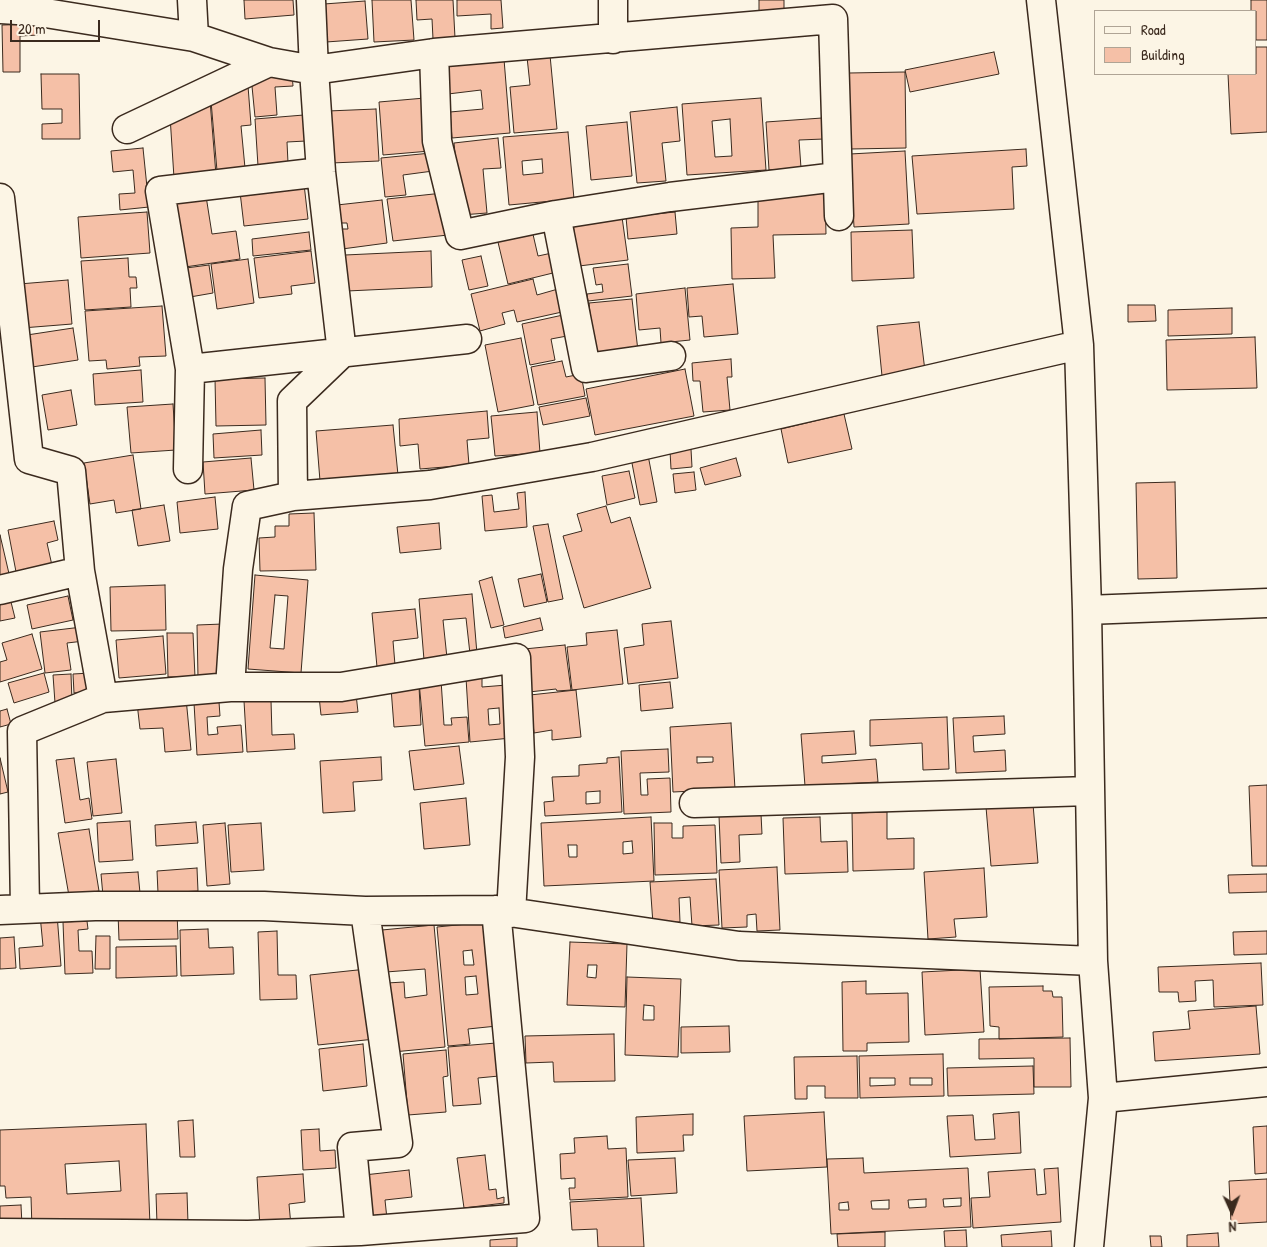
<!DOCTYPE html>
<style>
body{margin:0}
#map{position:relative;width:1267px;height:1247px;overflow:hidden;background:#fcf5e5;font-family:"Patrick Hand",sans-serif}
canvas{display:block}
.legend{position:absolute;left:1094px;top:10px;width:162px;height:65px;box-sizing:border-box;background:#fcf5e5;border:1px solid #afa495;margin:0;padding:6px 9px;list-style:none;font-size:15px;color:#3b2a1e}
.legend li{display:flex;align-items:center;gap:10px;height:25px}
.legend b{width:25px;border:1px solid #afa495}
.north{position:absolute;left:1207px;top:1187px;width:50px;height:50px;-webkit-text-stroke:4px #fcf5e5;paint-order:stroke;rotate:178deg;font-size:14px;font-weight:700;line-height:20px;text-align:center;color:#3b2a1e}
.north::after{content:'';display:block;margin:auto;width:18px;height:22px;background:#3b2a1e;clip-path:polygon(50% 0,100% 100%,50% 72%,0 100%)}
.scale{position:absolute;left:10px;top:20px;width:90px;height:22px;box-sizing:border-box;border:2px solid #3b2a1e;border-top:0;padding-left:6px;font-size:15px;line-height:18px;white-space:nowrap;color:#3b2a1e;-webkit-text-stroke:4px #fcf5e5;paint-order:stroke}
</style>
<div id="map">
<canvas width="1267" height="1247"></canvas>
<ul class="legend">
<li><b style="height:6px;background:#fcf5e5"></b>Road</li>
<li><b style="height:14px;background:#f5c0a7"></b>Building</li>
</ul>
<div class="north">N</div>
<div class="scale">20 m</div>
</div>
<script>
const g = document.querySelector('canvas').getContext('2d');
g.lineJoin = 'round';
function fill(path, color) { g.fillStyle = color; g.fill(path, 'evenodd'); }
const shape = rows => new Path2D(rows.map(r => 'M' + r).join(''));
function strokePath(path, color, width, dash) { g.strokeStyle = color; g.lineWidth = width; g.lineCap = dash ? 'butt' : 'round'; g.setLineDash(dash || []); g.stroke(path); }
const building = shape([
 [244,0,293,0,294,15,245,19,244,0],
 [372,0,411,0,414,40,374,42,372,0],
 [416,0,453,0,455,38,433,39,432,19,417,20,416,0],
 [457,0,501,0,503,28,491,29,491,14,457,16,457,0],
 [759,0,784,0,784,14,759,14,759,0],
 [1251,0,1267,0,1267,40,1256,40,1256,11,1251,11,1251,0],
 [365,1,368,39,326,42,324,4,365,1],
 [38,24,38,35,20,36,20,72,3,72,2,25,38,24],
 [1256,47,1267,47,1267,132,1231,134,1228,74,1256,74,1256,47],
 [994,52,999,74,910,92,905,70,994,52],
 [550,55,557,129,514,133,510,87,530,85,527,57,550,55],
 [504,59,510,133,452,138,450,112,483,109,481,90,448,94,446,64,504,59],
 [905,72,906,148,850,149,849,73,905,72],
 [292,73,293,86,275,87,277,115,255,117,251,76,292,73],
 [41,74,79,74,80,139,42,139,42,124,62,123,62,109,42,109,41,74],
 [248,86,251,125,241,126,245,168,217,171,211,101,248,86],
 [425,98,430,151,383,155,379,102,425,98],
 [761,98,766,170,687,175,682,104,761,98],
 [730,119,732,156,715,157,712,121,730,119],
 [210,100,216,175,174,178,170,116,210,100],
 [677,107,680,141,662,143,666,181,637,183,630,112,677,107],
 [376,109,379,161,331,163,328,111,376,109],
 [304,115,306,141,287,142,288,163,258,166,255,119,304,115],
 [822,118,824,139,799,140,801,168,769,170,766,122,822,118],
 [627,122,632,176,591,180,586,126,627,122],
 [568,132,574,199,509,205,503,137,568,132],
 [542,159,543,173,523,175,522,161,542,159],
 [498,138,501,168,483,169,487,213,461,215,454,143,498,138],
 [143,148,149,207,120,210,119,194,135,193,133,170,113,172,111,151,143,148],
 [1026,149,1027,166,1012,167,1014,209,917,214,912,156,1026,149],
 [905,151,909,224,854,227,850,154,905,151],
 [431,153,433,171,403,175,406,195,385,197,381,158,431,153],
 [304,184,308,219,244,226,240,192,304,184],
 [825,191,826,234,773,235,775,278,732,279,731,228,758,227,758,193,825,191],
 [443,193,448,235,393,241,387,199,443,193],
 [206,196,212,234,236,231,240,259,185,267,176,201,206,196],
 [382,200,387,243,342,249,340,229,348,229,347,223,339,223,337,205,382,200],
 [147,212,150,253,81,258,78,217,147,212],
 [675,212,677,234,628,239,626,217,675,212],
 [622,217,628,260,579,266,573,224,622,217],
 [532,230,538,256,552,253,557,272,508,284,497,238,532,230],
 [912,230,914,278,852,281,851,232,912,230],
 [309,232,311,250,253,256,252,239,309,232],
 [311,251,315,283,291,286,292,294,259,298,254,258,311,251],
 [431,251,432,287,347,291,345,255,431,251],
 [481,256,488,286,469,290,462,260,481,256],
 [128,258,129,277,136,277,137,288,130,288,131,307,85,310,81,261,128,258],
 [248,259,254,303,217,309,211,264,248,259],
 [628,264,632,296,588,301,587,294,603,292,602,284,596,285,593,268,628,264],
 [209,265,213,293,190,297,186,268,209,265],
 [533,279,537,295,558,289,562,312,517,322,514,310,502,313,505,324,480,331,471,294,533,279],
 [68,280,72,324,22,328,19,284,68,280],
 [733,284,738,334,704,337,702,316,689,317,687,288,733,284],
 [685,288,690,340,661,343,660,328,639,330,636,294,685,288],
 [632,299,638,351,594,355,589,303,632,299],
 [1128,305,1155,305,1156,321,1128,322,1128,305],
 [162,306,166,356,139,357,140,366,107,369,106,360,89,361,85,311,162,306],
 [1232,308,1232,334,1168,336,1168,310,1232,308],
 [563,315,567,336,551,339,555,360,530,365,522,324,563,315],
 [919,322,925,371,882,376,877,326,919,322],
 [73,328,78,360,32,367,27,335,73,328],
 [1255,337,1257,388,1167,390,1166,340,1255,337],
 [521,338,534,405,498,412,485,345,521,338],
 [731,359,732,377,727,377,730,410,703,412,700,381,693,381,692,363,731,359],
 [562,361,566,377,581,374,585,396,538,405,531,367,562,361],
 [685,369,694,416,595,435,586,389,685,369],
 [141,370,143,402,95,405,93,374,141,370],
 [265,378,266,425,216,426,215,379,265,378],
 [71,390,77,425,48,430,42,395,71,390],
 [586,398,590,416,543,425,539,407,586,398],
 [173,404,176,450,131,453,127,407,173,404],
 [487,411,489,438,467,440,469,465,420,469,418,444,400,446,399,419,487,411],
 [537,412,540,453,495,456,491,416,537,412],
 [844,414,852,449,788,463,781,429,844,414],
 [393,425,398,475,320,481,316,431,393,425],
 [261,430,262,455,214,458,213,434,261,430],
 [691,449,692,467,671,469,670,451,691,449],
 [133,455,141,509,116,513,114,500,90,504,84,463,133,455],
 [648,455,657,502,640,505,631,458,648,455],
 [251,458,254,490,205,494,203,462,251,458],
 [736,458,741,476,705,485,700,468,736,458],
 [629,471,635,498,607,505,602,476,629,471],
 [694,472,696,490,675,493,673,474,694,472],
 [1175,482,1177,578,1138,579,1136,483,1175,482],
 [525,492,527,527,485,531,482,496,492,495,494,512,519,509,517,493,525,492],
 [215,497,218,529,180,533,177,502,215,497],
 [164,505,170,541,138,546,132,510,164,505],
 [606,506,611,523,630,517,651,588,584,608,563,536,582,531,577,514,606,506],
 [314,513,316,570,260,571,259,538,275,537,275,526,289,526,289,514,314,513],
 [54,521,58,540,47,543,53,570,17,577,8,530,54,521],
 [439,523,441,549,400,553,397,527,439,523],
 [548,524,563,599,548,602,533,526,548,524],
 [0,535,10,578,0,580,0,535],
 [541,574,547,602,524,607,518,579,541,574],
 [255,575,308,580,301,673,248,669,255,575],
 [275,595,288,596,284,649,270,648,275,595],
 [492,577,504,625,491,628,479,581,492,577],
 [165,585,166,630,111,631,110,587,165,585],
 [472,594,477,654,470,654,466,618,443,620,447,658,424,660,419,599,472,594],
 [68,596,73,620,32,629,27,605,68,596],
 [10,598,15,618,0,621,0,600,10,598],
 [415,609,418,638,393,641,395,665,377,667,372,613,415,609],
 [540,618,543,630,505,638,503,627,540,618],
 [671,621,678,678,628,684,624,648,644,645,642,624,671,621],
 [223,624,224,677,198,678,197,625,223,624],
 [82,627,84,641,67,643,71,670,45,673,40,632,82,627],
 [617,630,623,684,572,690,567,647,587,645,586,633,617,630],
 [167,633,193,633,195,677,168,677,167,633],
 [32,634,42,669,0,682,0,662,7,660,2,643,32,634],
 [163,636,166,674,119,678,116,640,163,636],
 [565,645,571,690,557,691,556,689,529,692,524,649,565,645],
 [44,673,49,692,14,703,8,683,44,673],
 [91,673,93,691,74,693,73,674,91,673],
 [71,674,72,702,55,703,53,675,71,674],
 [482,677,482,687,507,685,511,738,470,742,466,678,482,677],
 [499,708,500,724,489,725,488,709,499,708],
 [441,680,444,725,452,725,451,718,467,717,469,742,425,746,419,682,441,680],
 [670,682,673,708,641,711,639,685,670,682],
 [419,686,421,725,394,727,391,688,419,686],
 [576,690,581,737,552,740,552,730,534,733,530,695,576,690],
 [356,694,358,712,321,715,319,696,356,694],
 [186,698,191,750,165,752,163,728,140,729,137,703,186,698],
 [271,700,272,735,294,734,295,749,247,752,244,701,271,700],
 [219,702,220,716,207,717,208,735,218,734,217,727,241,725,243,752,197,755,194,703,219,702],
 [7,709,11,724,0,727,0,711,7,709],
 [1004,716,1005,734,973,736,974,752,1005,750,1006,771,956,773,953,718,1004,716],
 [947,717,949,769,923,770,922,743,870,746,870,720,947,717],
 [731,723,735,789,673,792,670,727,731,723],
 [697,757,713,757,713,762,697,763,697,757],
 [854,731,856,754,822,756,822,763,876,759,878,782,805,786,801,734,854,731],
 [459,746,464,784,414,790,409,751,459,746],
 [668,749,669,772,640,773,641,795,648,795,647,779,670,778,671,812,624,814,621,751,668,749],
 [381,757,382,780,353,782,355,811,323,813,320,761,381,757],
 [619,757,622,812,545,816,544,802,554,801,552,777,579,776,579,765,607,763,607,758,619,757],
 [600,791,600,803,586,804,586,792,600,791],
 [0,758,8,792,0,794,0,758],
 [74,758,80,800,89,798,92,819,65,823,56,760,74,758],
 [116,759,122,813,93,816,87,762,116,759],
 [1267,785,1267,866,1252,866,1249,786,1267,785],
 [466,798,470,845,424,849,420,803,466,798],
 [1033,804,1038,863,991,866,986,807,1033,804],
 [887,812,887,839,914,838,914,869,853,871,852,813,887,812],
 [761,814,762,834,739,835,740,862,721,863,719,816,761,814],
 [651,817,654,881,544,886,541,823,651,817],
 [632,841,633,853,623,854,623,842,632,841],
 [568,845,577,845,577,857,569,857,568,845],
 [820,817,821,842,847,841,848,872,785,874,783,818,820,817],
 [130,821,133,860,99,862,97,823,130,821],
 [196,822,198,843,156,846,155,825,196,822],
 [225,823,230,884,207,886,203,825,225,823],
 [261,823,264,870,231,872,228,825,261,823],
 [654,823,672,823,672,838,683,838,683,826,715,825,717,873,655,875,654,823],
 [89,829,99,891,69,896,58,833,89,829],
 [777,867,780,930,757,931,756,914,747,915,747,927,722,928,719,870,777,867],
 [197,868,198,891,158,893,157,871,197,868],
 [984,868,987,917,954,919,956,937,928,939,924,872,984,868],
 [138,872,140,893,103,896,101,874,138,872],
 [1267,874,1267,892,1229,893,1228,875,1267,874],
 [716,879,719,925,692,926,690,897,679,898,680,922,653,924,650,882,716,879],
 [177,911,178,939,119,940,118,913,177,911],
 [57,914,61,966,20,969,19,948,43,946,40,915,57,914],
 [87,921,88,929,78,930,79,951,92,951,93,973,65,974,63,922,87,921],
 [487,922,497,1026,468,1029,470,1044,448,1046,437,927,487,922],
 [472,950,474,965,464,965,463,951,472,950],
 [476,976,478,994,466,995,465,977,476,976],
 [434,925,445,1047,393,1052,387,983,404,982,405,998,427,995,425,969,386,972,382,930,434,925],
 [208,929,209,948,233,947,234,974,181,976,180,930,208,929],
 [277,931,278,975,296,975,297,999,260,1000,258,932,277,931],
 [1267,931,1267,954,1234,955,1233,932,1267,931],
 [96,936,110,936,110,969,95,969,96,936],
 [14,937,16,968,0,969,0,938,14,937],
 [570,942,627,944,625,1007,567,1005,570,942],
 [588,965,597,965,596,978,587,977,588,965],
 [176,946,177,976,116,978,116,947,176,946],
 [1261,963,1263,1005,1214,1007,1213,980,1195,981,1196,1001,1179,1002,1178,992,1159,992,1158,967,1261,963],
 [367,969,375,1039,318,1045,310,975,367,969],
 [980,969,984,1032,925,1035,922,972,980,969],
 [627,977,681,979,678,1057,625,1055,627,977],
 [644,1005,654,1006,654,1020,643,1020,644,1005],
 [866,981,866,994,908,993,909,1042,867,1043,867,1051,843,1051,842,982,866,981],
 [1043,986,1043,991,1052,991,1053,997,1062,997,1063,1037,999,1039,999,1027,990,1026,989,987,1043,986],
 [1256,1006,1260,1054,1155,1061,1153,1032,1190,1029,1188,1011,1256,1006],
 [729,1026,730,1052,681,1053,681,1027,729,1026],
 [614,1034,615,1081,554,1082,553,1062,526,1063,525,1036,614,1034],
 [1070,1038,1071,1087,1034,1087,1034,1058,979,1059,979,1039,1070,1038],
 [496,1043,499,1076,478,1078,481,1104,453,1106,448,1047,496,1043],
 [363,1044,367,1086,323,1091,319,1049,363,1044],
 [446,1050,448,1076,443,1077,446,1112,408,1115,403,1054,446,1050],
 [943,1054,944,1096,860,1098,859,1056,943,1054],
 [870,1078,895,1078,895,1085,870,1086,870,1078],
 [910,1078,932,1078,932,1085,910,1085,910,1078],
 [857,1056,858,1098,825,1098,825,1086,807,1086,807,1099,795,1099,794,1057,857,1056],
 [1033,1066,1034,1094,948,1096,947,1068,1033,1066],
 [824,1112,827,1167,747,1171,744,1116,824,1112],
 [1019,1112,1021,1153,950,1157,947,1116,973,1115,975,1140,995,1139,993,1114,1019,1112],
 [693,1114,693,1135,683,1135,684,1151,637,1153,636,1117,693,1114],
 [193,1120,195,1157,180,1157,178,1121,193,1120],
 [146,1124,150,1225,32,1229,31,1197,6,1198,5,1186,0,1186,0,1130,146,1124],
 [119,1161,121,1191,67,1194,65,1164,119,1161],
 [1267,1126,1267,1173,1255,1174,1253,1127,1267,1126],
 [319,1129,320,1151,335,1150,336,1168,303,1170,301,1130,319,1129],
 [607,1136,608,1149,626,1148,628,1197,570,1200,569,1188,575,1188,575,1178,561,1179,560,1154,575,1153,574,1138,607,1136],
 [485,1155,489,1190,496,1189,497,1199,504,1197,504,1203,464,1208,457,1158,485,1155],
 [675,1158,677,1193,631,1196,628,1160,675,1158],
 [863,1158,864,1173,968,1168,971,1227,831,1234,827,1159,863,1158],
 [961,1198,961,1206,944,1207,943,1199,961,1198],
 [926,1199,926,1207,909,1208,908,1200,926,1199],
 [889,1200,889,1209,872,1209,871,1201,889,1200],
 [848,1202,849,1210,839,1210,839,1203,848,1202],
 [1058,1168,1061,1222,973,1228,971,1198,990,1197,988,1172,1035,1169,1037,1195,1046,1194,1044,1169,1058,1168],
 [409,1170,412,1197,385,1200,387,1219,369,1221,364,1175,409,1170],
 [303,1174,305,1202,289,1204,291,1226,260,1228,257,1177,303,1174],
 [1267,1179,1267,1222,1231,1224,1229,1181,1267,1179],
 [187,1193,188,1223,157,1224,156,1194,187,1193],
 [641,1198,644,1247,598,1247,597,1229,572,1230,570,1202,641,1198],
 [21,1205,22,1225,0,1226,0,1206,21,1205],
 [966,1230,967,1247,945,1247,944,1231,966,1230],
 [1051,1231,1052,1247,1002,1247,1001,1235,1051,1231],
 [885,1232,885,1247,838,1247,837,1234,885,1232],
 [1218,1233,1219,1247,1187,1247,1187,1235,1218,1233],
 [1150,1236,1161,1236,1162,1247,1151,1247,1150,1236],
 [517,1238,517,1247,490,1247,490,1240,517,1238]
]);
fill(building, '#f5c0a7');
strokePath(building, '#3b2a1e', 1);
const street = shape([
 [192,0,194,37],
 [1041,0,1079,345,1087,610,1093,961,1103,1098,1089,1247],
 [0,9,33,11,194,37,269,62],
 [613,39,613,0],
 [434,53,437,141,460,235,556,215,670,197,837,177],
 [127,129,269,62,314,70,434,53,833,19,839,216],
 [0,198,29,459,71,471,80,571,103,698],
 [556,215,586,368,671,356],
 [190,369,467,339],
 [188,469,190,369,160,191,321,172],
 [293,496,292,401,342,353,321,172,314,70,311,0],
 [0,590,80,571],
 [1087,610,1267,603],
 [230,687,238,569,247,506,293,496,430,485,592,457,1079,345],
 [694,803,1090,791],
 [25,908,22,731,103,698,230,687,341,687,516,658,520,757,511,913],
 [0,910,95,906,264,906,365,911,496,910,739,946,1093,961],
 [1103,1098,1267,1082],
 [360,1231,352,1147,398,1143,365,911],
 [0,1233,248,1235,360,1231,525,1218,496,910]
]);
strokePath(street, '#3b2a1e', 31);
strokePath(street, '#fcf5e5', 28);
</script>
